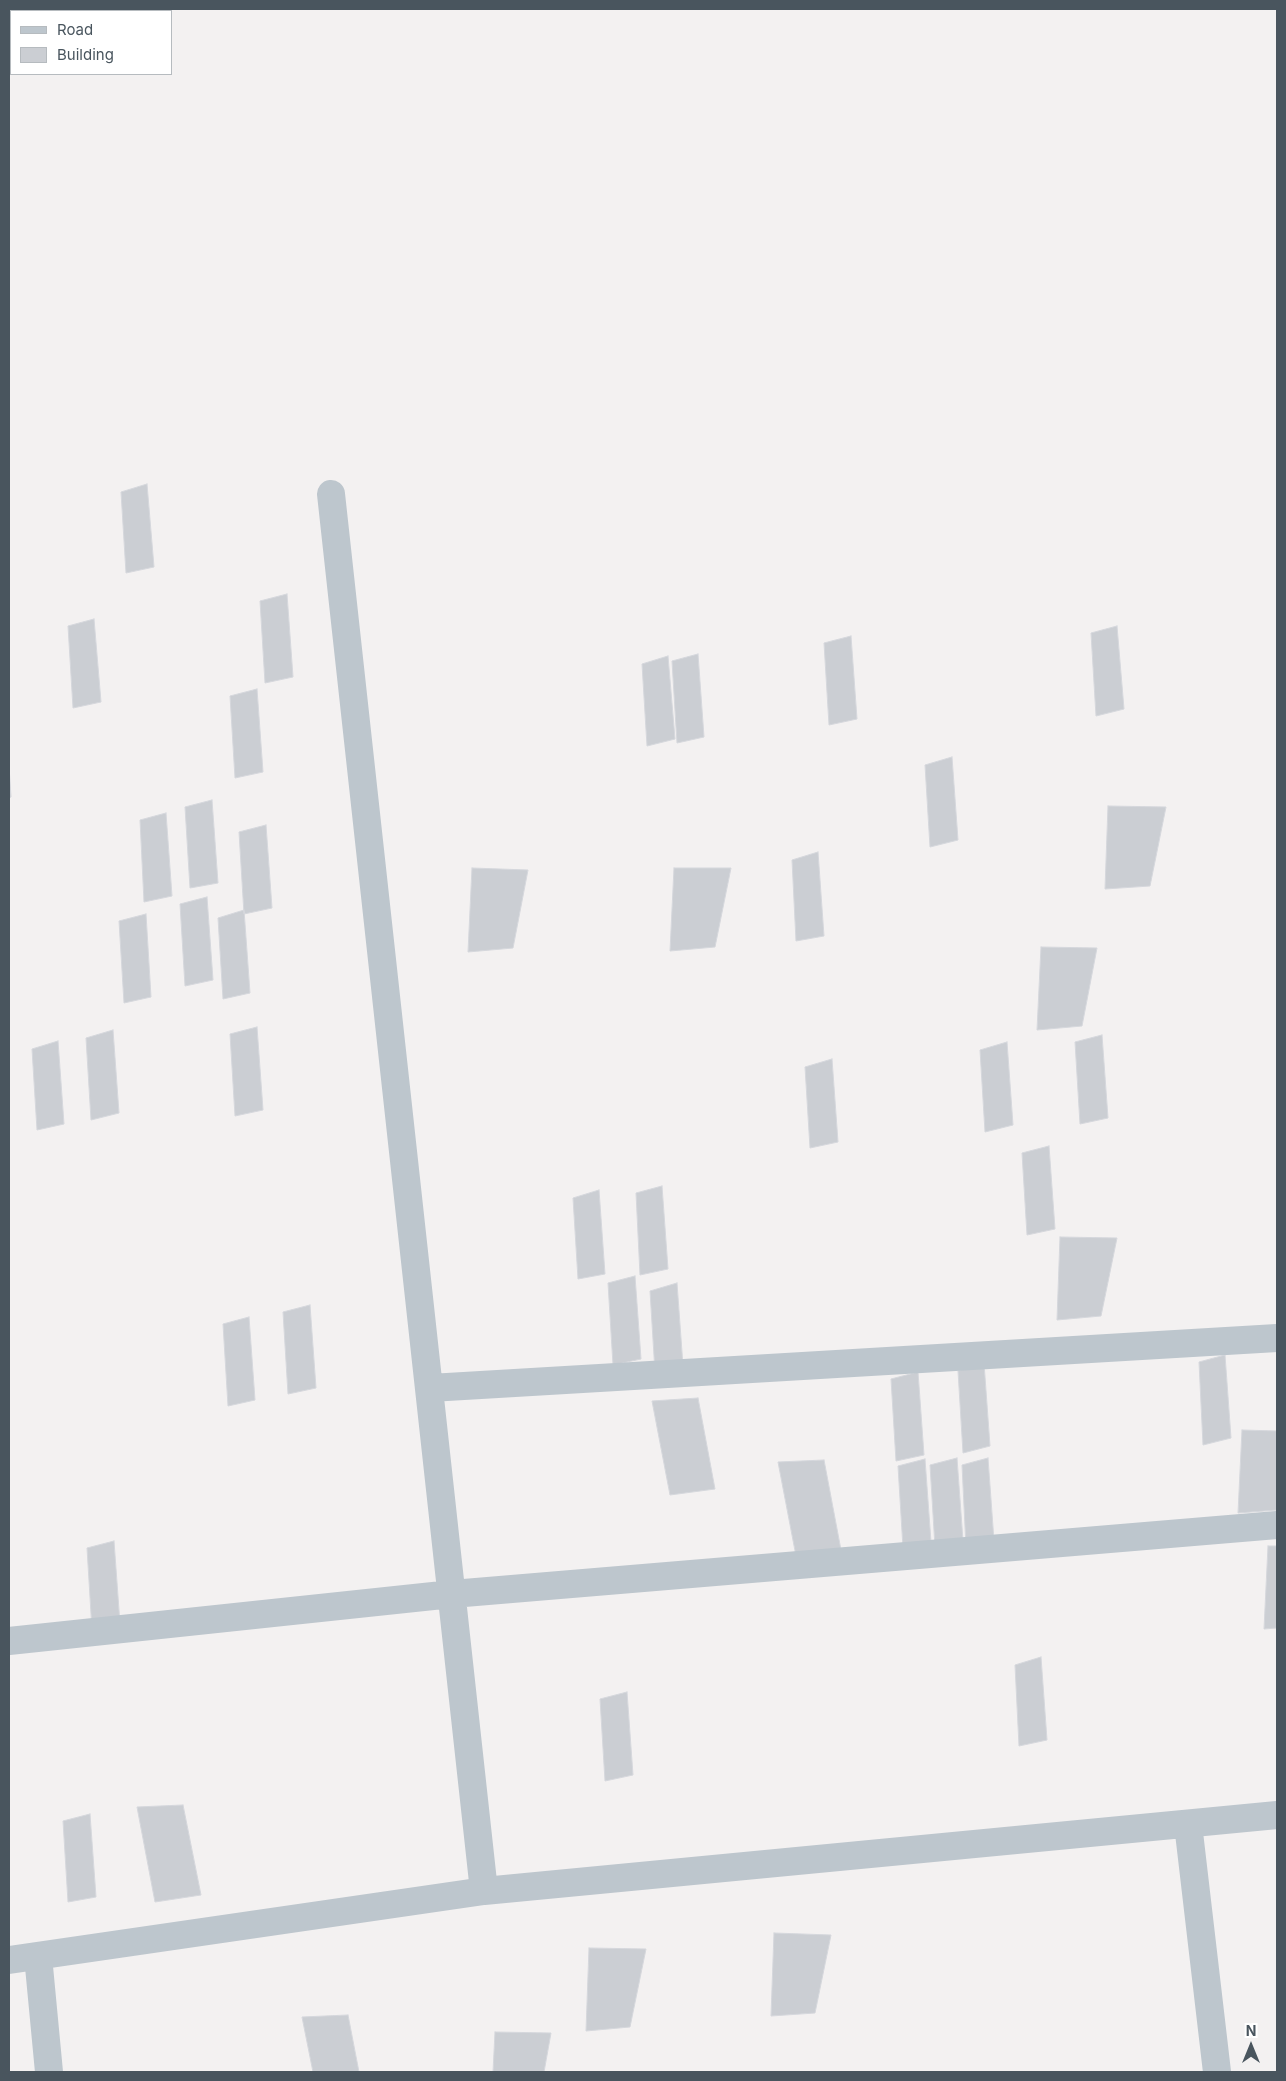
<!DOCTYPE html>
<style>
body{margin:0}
#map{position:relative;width:1286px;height:2081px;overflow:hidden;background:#f3f1f1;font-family:Inter,sans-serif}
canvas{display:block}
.frame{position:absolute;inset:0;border:10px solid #49555e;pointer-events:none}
.legend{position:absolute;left:10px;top:10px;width:162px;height:65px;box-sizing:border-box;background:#fff;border:1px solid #b6bbbf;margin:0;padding:6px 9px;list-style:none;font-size:15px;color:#49555e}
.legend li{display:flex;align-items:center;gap:10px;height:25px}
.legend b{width:25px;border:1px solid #b6bbbf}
.north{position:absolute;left:1226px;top:2021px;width:50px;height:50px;-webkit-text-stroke:4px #fff;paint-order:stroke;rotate:0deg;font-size:14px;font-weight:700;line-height:20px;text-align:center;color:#49555e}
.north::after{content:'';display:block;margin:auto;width:18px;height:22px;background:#49555e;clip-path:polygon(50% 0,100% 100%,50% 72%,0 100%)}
</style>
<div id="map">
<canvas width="1286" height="2081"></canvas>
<div class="frame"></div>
<ul class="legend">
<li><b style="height:6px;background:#bdc6cd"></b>Road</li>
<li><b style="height:14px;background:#cbced3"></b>Building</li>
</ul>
<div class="north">N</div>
</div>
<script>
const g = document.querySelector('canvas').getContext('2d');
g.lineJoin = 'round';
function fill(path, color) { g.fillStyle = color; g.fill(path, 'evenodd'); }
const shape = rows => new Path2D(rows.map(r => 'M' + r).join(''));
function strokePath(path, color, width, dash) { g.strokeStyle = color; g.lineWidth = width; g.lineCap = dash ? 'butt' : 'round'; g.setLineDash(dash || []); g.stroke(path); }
const building = shape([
 [147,484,154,567,126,573,121,492,147,484],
 [287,594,293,677,265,683,260,601,287,594],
 [94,619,101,702,73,708,68,626,94,619],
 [1117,626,1124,709,1096,716,1091,633,1117,626],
 [851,636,857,719,829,725,824,643,851,636],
 [698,654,704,737,677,743,672,661,698,654],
 [668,656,675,739,647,746,642,664,668,656],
 [257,689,263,772,235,778,230,696,257,689],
 [952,757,958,840,930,847,925,765,952,757],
 [9,766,11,797,9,798,9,766],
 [212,800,218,883,190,888,185,807,212,800],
 [1108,806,1166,807,1150,886,1105,889,1108,806],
 [166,813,172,896,144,902,140,820,166,813],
 [266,825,272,908,244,914,239,832,266,825],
 [818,852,824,936,796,941,792,860,818,852],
 [472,868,528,870,513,948,468,952,472,868],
 [674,868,731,868,715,947,670,951,674,868],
 [207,897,213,980,185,986,180,904,207,897],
 [244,910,250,993,223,999,218,918,244,910],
 [146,914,151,997,124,1003,119,921,146,914],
 [1041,947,1097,948,1082,1026,1037,1030,1041,947],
 [257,1027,263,1110,235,1116,230,1034,257,1027],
 [113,1030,119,1113,91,1120,86,1038,113,1030],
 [1102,1035,1108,1118,1080,1124,1075,1042,1102,1035],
 [58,1041,64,1124,37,1130,32,1049,58,1041],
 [1007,1042,1013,1125,985,1132,980,1050,1007,1042],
 [832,1059,838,1142,810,1148,805,1067,832,1059],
 [1049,1146,1055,1229,1027,1235,1022,1153,1049,1146],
 [662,1186,668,1269,640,1275,636,1193,662,1186],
 [599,1190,605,1274,578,1279,573,1198,599,1190],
 [1060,1237,1117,1238,1101,1316,1057,1320,1060,1237],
 [635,1276,641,1359,613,1365,608,1283,635,1276],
 [677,1283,683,1366,655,1372,650,1291,677,1283],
 [310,1305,316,1388,288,1394,283,1312,310,1305],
 [249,1317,255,1400,228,1406,223,1324,249,1317],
 [1225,1355,1231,1438,1203,1445,1199,1362,1225,1355],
 [984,1363,990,1446,963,1453,958,1371,984,1363],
 [918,1372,924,1455,896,1461,891,1379,918,1372],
 [698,1398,715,1489,670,1495,652,1401,698,1398],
 [1242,1430,1277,1431,1277,1510,1238,1513,1242,1430],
 [957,1458,963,1541,935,1547,930,1465,957,1458],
 [988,1458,994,1541,966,1547,962,1465,988,1458],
 [925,1459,931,1542,903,1548,898,1466,925,1459],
 [824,1460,841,1550,796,1556,778,1462,824,1460],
 [114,1541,120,1624,92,1630,87,1548,114,1541],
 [1268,1546,1277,1546,1277,1628,1264,1629,1268,1546],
 [1041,1657,1047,1740,1019,1746,1015,1665,1041,1657],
 [627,1692,633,1775,605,1781,600,1699,627,1692],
 [183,1805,201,1895,155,1902,137,1807,183,1805],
 [90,1814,96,1897,68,1902,63,1821,90,1814],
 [774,1933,831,1935,815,2013,771,2016,774,1933],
 [589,1948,646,1949,630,2027,586,2031,589,1948],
 [348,2015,359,2072,313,2072,302,2017,348,2015],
 [495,2032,551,2033,544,2072,493,2072,495,2032]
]);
fill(building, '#cbced3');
strokePath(building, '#d5d7dc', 1);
strokePath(shape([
 [331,494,484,1891],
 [430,1388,1277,1338],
 [9,1641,452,1594,1277,1525],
 [1188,1824,1217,2072],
 [38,1956,49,2072],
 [9,1960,484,1891,1277,1815]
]), '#bdc6cd', 28);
</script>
